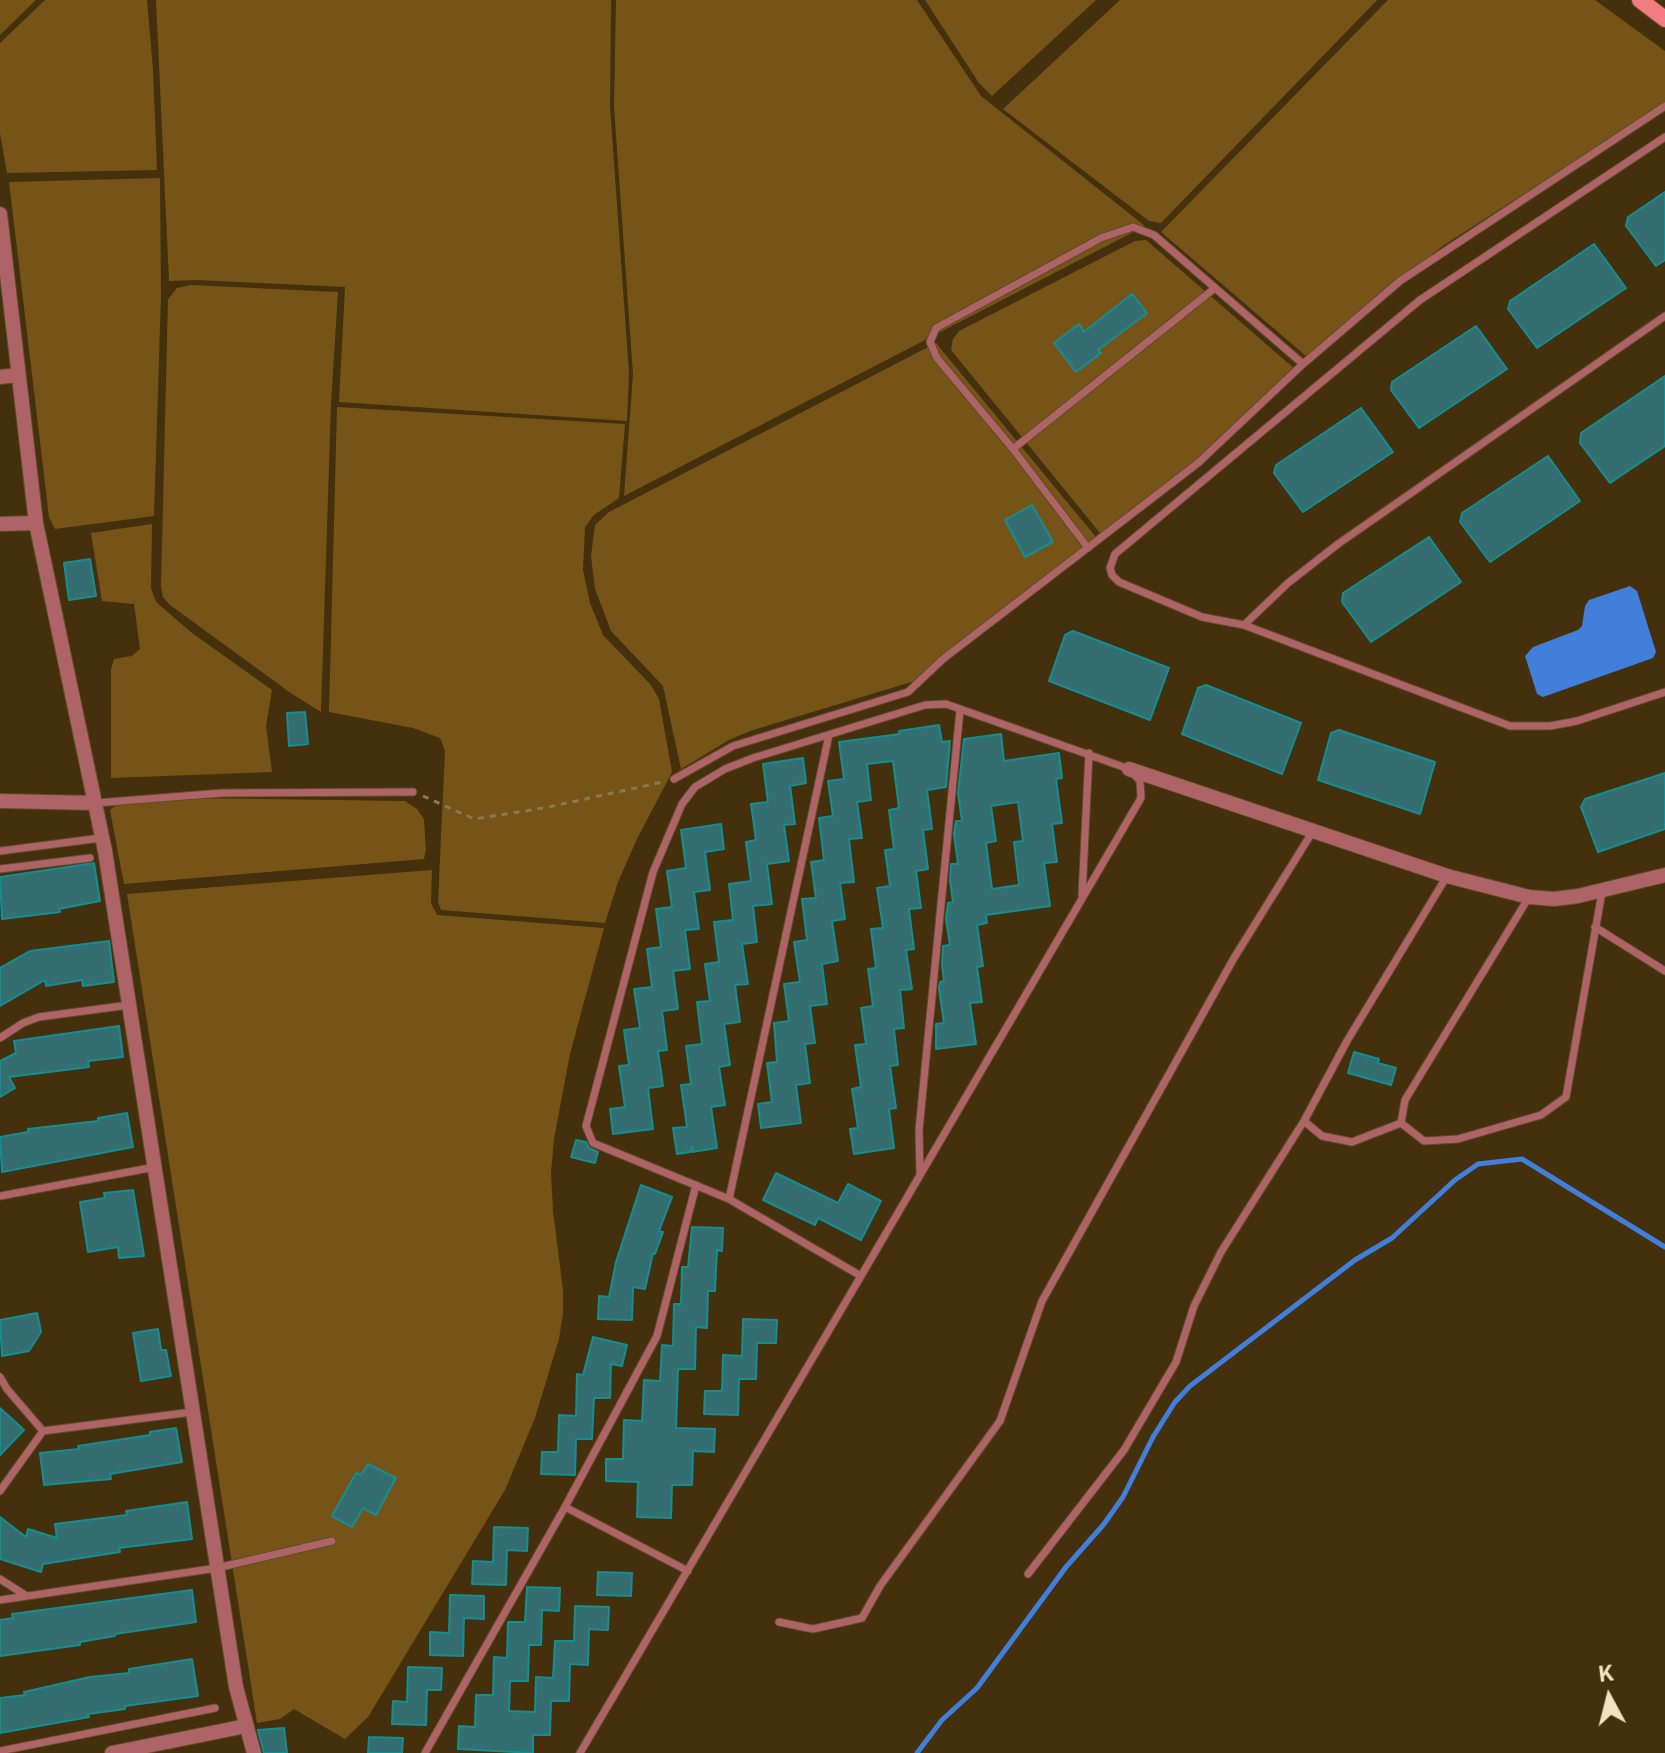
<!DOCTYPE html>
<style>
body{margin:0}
#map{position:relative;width:1665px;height:1753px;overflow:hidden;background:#44300c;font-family:"IBM Plex Sans",sans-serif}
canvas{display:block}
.north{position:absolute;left:1569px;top:1657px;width:80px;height:80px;-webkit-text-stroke:6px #44300c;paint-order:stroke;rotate:353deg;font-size:22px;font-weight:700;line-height:32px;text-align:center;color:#f5e0c0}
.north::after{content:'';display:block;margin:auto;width:28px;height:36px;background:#f5e0c0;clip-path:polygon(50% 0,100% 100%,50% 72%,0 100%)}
</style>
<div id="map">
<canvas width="1665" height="1753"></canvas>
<div class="north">K</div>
</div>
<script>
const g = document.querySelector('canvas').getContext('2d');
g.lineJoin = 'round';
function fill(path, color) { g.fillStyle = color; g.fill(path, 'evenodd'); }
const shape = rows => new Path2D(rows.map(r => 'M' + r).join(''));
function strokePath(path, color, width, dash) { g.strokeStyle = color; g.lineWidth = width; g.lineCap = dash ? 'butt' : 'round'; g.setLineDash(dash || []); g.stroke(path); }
fill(shape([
 [0,0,36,0,0,35],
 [45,0,147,0,153,69,157,170,7,173,0,133,0,43],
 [156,0,611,0,610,106,629,373,627,421,339,402,345,287,197,280,169,281],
 [616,0,917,0,981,96,1145,226,624,496,633,374,614,107],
 [925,0,1096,0,992,96,979,83],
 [1120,0,1377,0,1161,223,1149,221,1003,109],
 [1388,0,1595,0,1665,51,1665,104,1444,245,1306,356,1161,232],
 [160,178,161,295,154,516,55,529,49,517,9,182],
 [1146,240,1296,370,1190,474,1104,538,951,350,953,339,959,331,1135,241],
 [191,285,338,292,331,404,321,712,292,694,170,605,163,597,161,586,168,299,177,288],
 [936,343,1100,542,918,680,750,731,729,740,681,769,663,686,611,631,595,589,591,556,595,525,609,512],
 [337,407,625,424,619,498,594,515,585,527,583,570,590,603,603,635,651,685,659,699,672,772,637,839,618,882,605,923,441,910,438,902,445,751,440,738,413,728,329,712],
 [152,524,151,588,156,602,192,633,272,690,266,726,272,772,111,778,111,669,114,659,132,656,140,649,134,604,102,601,91,533],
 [191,798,405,801,417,809,424,819,426,850,424,859,124,884,110,810,116,805],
 [432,870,431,903,437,915,604,928,570,1054,554,1139,551,1173,553,1211,563,1290,563,1313,559,1339,535,1418,505,1490,368,1717,345,1739,294,1709,280,1719,257,1723,127,894]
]), '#765417');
fill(shape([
 [1630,586,1637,591,1656,652,1653,658,1543,697,1537,694,1525,656,1533,647,1578,630,1582,626,1585,606,1589,600]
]), '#417fda');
strokePath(shape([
 [917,1753,942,1720,977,1688,1066,1567,1104,1524,1123,1497,1153,1437,1175,1402,1190,1386,1355,1260,1392,1238,1455,1180,1478,1164,1522,1159,1665,1247]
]), '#417fda', 5);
const building = shape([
 [1665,192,1665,260,1656,266,1626,226,1628,217,1665,192],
 [1594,244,1626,288,1537,348,1508,309,1510,301,1594,244],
 [1132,294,1147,313,1098,350,1101,353,1076,372,1054,343,1079,324,1084,332,1132,294],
 [1476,326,1507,369,1419,428,1391,390,1392,382,1476,326],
 [1665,376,1665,446,1610,483,1580,443,1581,433,1665,376],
 [1361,408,1393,452,1303,512,1274,473,1276,465,1361,408],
 [1548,456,1580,501,1490,562,1460,522,1462,513,1548,456],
 [1032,505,1053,542,1025,557,1005,520,1032,505],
 [1429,537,1461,582,1371,642,1342,602,1343,593,1429,537],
 [90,559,96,596,69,600,64,563,90,559],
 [1073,631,1169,668,1150,720,1049,681,1065,635,1073,631],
 [1206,685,1301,723,1282,774,1182,734,1198,688,1206,685],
 [305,712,308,744,289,746,287,713,305,712],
 [939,725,942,742,950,741,946,787,927,790,932,829,923,830,928,869,916,871,921,908,909,909,914,949,906,950,912,989,900,990,904,1028,894,1029,898,1065,890,1066,896,1108,889,1109,894,1148,854,1154,850,1129,858,1128,852,1089,861,1087,855,1045,866,1044,861,1008,873,1006,868,969,876,968,871,929,883,928,877,888,890,886,885,850,894,849,889,810,899,808,893,761,867,764,871,800,857,802,862,838,849,839,854,882,840,883,845,919,832,921,838,961,822,964,827,1004,810,1006,815,1043,805,1044,810,1083,796,1085,801,1123,761,1128,758,1104,772,1102,767,1063,777,1062,774,1023,789,1021,784,984,800,982,794,942,807,940,802,899,816,898,811,862,824,860,819,818,833,816,828,781,844,779,839,742,900,734,899,731,939,725],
 [1339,730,1435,762,1420,814,1318,780,1331,733,1339,730],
 [1001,734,1004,761,1059,753,1062,778,1056,779,1062,823,1052,824,1057,862,1044,863,1050,906,986,915,987,923,977,925,983,966,977,967,982,1002,970,1003,976,1044,936,1049,936,1024,944,1023,939,989,940,982,944,981,942,965,943,946,950,945,946,919,948,903,953,902,950,880,951,864,958,864,954,834,956,821,962,821,958,793,964,739,1001,734],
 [1018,802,1023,841,1014,842,1019,885,992,889,986,843,996,841,991,806,1018,802],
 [803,758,806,783,790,786,795,824,784,825,789,861,767,864,772,904,753,906,757,942,742,944,748,984,735,985,740,1022,724,1024,730,1065,719,1067,725,1105,711,1107,717,1148,692,1152,692,1147,690,1152,677,1154,673,1128,687,1127,681,1085,691,1084,686,1046,702,1044,697,1002,710,1001,705,964,719,962,714,922,733,920,729,884,751,881,746,842,756,840,751,804,768,802,763,764,803,758],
 [1665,773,1665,829,1598,852,1581,807,1585,799,1665,773],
 [721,824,724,849,705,852,710,890,694,892,699,929,685,930,690,969,673,971,678,1009,662,1011,667,1050,658,1051,663,1086,648,1088,653,1129,613,1134,610,1109,625,1107,619,1066,629,1065,624,1030,640,1028,634,989,652,987,647,949,661,947,656,909,672,907,667,871,686,868,681,830,721,824],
 [94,863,100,901,59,909,60,912,2,919,0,877,94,863],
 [109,941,114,982,83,986,82,980,46,986,45,980,0,1006,0,968,30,951,109,941],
 [119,1026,123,1057,88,1061,89,1067,9,1077,15,1088,0,1097,0,1061,16,1053,14,1041,119,1026],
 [1354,1052,1379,1059,1378,1063,1396,1068,1391,1085,1348,1073,1354,1052],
 [127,1113,133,1147,2,1172,0,1137,28,1132,28,1129,98,1121,98,1118,127,1113],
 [576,1140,586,1142,589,1148,598,1152,595,1163,571,1157,576,1140],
 [776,1173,838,1203,848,1184,881,1201,861,1240,818,1218,815,1225,763,1200,776,1173],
 [641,1185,672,1197,659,1231,663,1232,655,1254,653,1253,645,1289,633,1287,632,1320,598,1319,599,1296,609,1297,616,1262,641,1185],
 [133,1190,144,1256,119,1258,118,1247,88,1252,80,1202,105,1198,104,1193,133,1190],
 [692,1227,723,1228,722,1251,717,1250,715,1291,708,1291,707,1328,696,1327,695,1369,678,1369,676,1428,715,1429,714,1452,693,1451,692,1485,672,1485,671,1518,637,1517,638,1482,606,1481,606,1459,623,1459,624,1420,642,1421,644,1380,660,1381,662,1345,673,1346,674,1304,681,1304,682,1267,688,1267,692,1227],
 [37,1313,41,1332,29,1351,2,1356,0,1320,37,1313],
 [743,1319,777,1320,776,1343,757,1343,756,1379,739,1379,738,1415,704,1414,705,1391,722,1391,723,1355,742,1356,743,1319],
 [158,1329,161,1350,166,1350,171,1376,141,1381,133,1333,158,1329],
 [593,1337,627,1345,622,1366,611,1364,610,1398,594,1398,592,1439,576,1439,575,1475,541,1474,542,1452,558,1452,559,1415,576,1416,577,1374,583,1375,593,1337],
 [0,1408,24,1430,0,1455,0,1408],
 [176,1428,182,1462,110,1474,111,1479,44,1485,40,1453,79,1449,78,1446,150,1435,150,1432,176,1428],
 [368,1464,396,1478,376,1515,363,1508,352,1527,332,1516,356,1473,361,1475,368,1464],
 [187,1502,192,1539,119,1548,120,1552,43,1564,41,1572,0,1559,0,1517,26,1537,28,1529,57,1538,55,1524,127,1515,126,1511,187,1502],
 [494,1527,528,1528,527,1551,507,1550,506,1585,472,1584,473,1561,493,1562,494,1527],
 [598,1572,632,1573,631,1596,597,1595,598,1572],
 [527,1587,560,1588,559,1611,542,1610,541,1645,529,1645,528,1681,510,1681,509,1711,535,1712,536,1677,553,1678,555,1641,574,1641,575,1606,609,1607,608,1630,589,1629,588,1665,570,1664,569,1701,551,1701,550,1735,533,1735,533,1753,458,1749,459,1726,475,1727,476,1695,493,1695,494,1657,507,1658,508,1622,525,1622,527,1587],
 [192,1590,196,1622,115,1634,115,1636,80,1642,80,1645,0,1656,0,1620,13,1618,12,1614,192,1590],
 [450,1595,484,1596,484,1619,464,1618,463,1656,430,1655,430,1632,449,1633,450,1595],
 [192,1659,198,1696,125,1706,125,1709,88,1714,89,1717,0,1733,0,1698,25,1695,24,1692,90,1677,129,1673,129,1669,192,1659],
 [408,1667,442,1668,441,1690,427,1690,426,1725,392,1724,393,1701,407,1702,408,1667],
 [284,1728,287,1753,264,1753,258,1730,284,1728],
 [369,1737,403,1738,402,1753,368,1753,369,1737]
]);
fill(building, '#346e70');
strokePath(building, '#148e91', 2);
const lane = shape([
 [1665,137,1420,300,1115,554,1110,568,1112,575,1119,582,1202,617,1244,625,1510,726,1550,726,1577,721,1665,692],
 [1013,449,1215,288],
 [1088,548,1013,449,937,358,930,342,936,328,1101,238,1133,227,1154,235,1303,364,1400,281,1665,106],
 [1244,625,1288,583,1338,544,1665,316],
 [674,779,733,746,908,692,943,659,1198,463,1303,364],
 [96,803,222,793,413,792],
 [0,851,101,838],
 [0,869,90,858],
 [1082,895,1089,753],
 [1529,897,1405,1100,1401,1123,1424,1141,1458,1139,1541,1115,1566,1097,1602,892],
 [1595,927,1665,971],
 [0,1038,23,1023,39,1017,129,1005],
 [1304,1121,1322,1136,1352,1142,1401,1123],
 [920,1174,919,1130,960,710],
 [0,1196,155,1167],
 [729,1199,829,735],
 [0,1377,7,1389,43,1431,0,1491],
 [43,1431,192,1412],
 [565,1507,688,1571],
 [1028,1574,1124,1450,1176,1362,1194,1306,1221,1252,1304,1121,1347,1041,1447,876],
 [0,1579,25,1595],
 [0,1600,217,1568,332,1541],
 [779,1622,813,1629,862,1618,880,1586,1000,1421,1042,1301,1234,958,1313,831],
 [0,1751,215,1708],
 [425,1753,565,1507,657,1336,696,1185],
 [580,1753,769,1432,861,1276,1141,798,1140,781,1129,769,946,704,925,705,753,758,725,769,695,787,682,804,653,872,586,1126,593,1143,729,1199,861,1276]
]);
const street = shape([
 [0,214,36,523,105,851,236,1687,254,1753],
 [0,377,18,375],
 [0,524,36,523],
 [1129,769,1447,876,1529,897,1554,899,1578,896,1665,875],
 [0,801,95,803],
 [112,1753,246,1726]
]);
const secondary = shape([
 [1640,0,1665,19]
]);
strokePath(lane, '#604c29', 9);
strokePath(street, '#604c29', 16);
strokePath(secondary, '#604c29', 18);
strokePath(shape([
 [423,796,474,819,544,808,663,782]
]), '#8c7755', 3, [6, 6]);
strokePath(lane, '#ae6467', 7);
strokePath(street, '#ae6467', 14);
strokePath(secondary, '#f27c82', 16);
</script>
